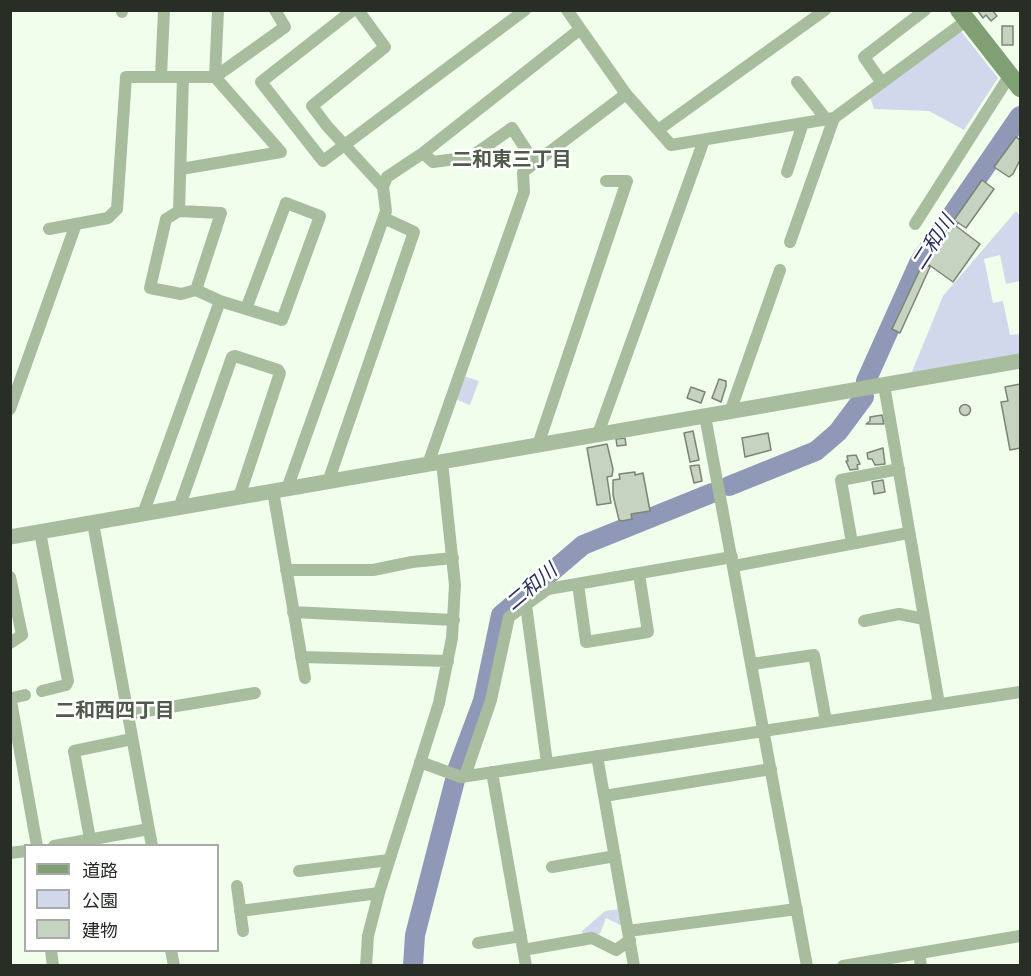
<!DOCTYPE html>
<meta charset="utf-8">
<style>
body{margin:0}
#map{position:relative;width:1031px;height:976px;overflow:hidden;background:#f2feec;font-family:Signika,"Noto Sans JP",sans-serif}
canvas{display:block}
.frame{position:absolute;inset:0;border:12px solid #282d26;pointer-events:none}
.legend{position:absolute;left:24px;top:844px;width:195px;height:108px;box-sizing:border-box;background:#fff;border:2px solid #a9aba8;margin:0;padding:8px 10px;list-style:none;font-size:18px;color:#282d26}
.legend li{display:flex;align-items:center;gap:12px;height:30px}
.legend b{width:30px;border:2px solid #a9aba8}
</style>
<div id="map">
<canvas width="1031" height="976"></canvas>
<div class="frame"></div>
<ul class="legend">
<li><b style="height:8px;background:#809f72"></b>道路</li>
<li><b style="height:16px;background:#d1d8ec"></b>公園</li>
<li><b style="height:16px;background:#c7d3c1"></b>建物</li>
</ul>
</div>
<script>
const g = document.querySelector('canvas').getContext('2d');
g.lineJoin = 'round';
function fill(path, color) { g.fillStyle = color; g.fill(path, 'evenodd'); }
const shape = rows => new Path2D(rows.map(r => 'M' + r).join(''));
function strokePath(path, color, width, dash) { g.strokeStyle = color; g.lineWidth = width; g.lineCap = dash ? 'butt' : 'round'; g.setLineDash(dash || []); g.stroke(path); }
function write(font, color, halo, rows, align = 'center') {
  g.font = font + ' Signika,"Noto Sans JP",sans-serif'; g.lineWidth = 5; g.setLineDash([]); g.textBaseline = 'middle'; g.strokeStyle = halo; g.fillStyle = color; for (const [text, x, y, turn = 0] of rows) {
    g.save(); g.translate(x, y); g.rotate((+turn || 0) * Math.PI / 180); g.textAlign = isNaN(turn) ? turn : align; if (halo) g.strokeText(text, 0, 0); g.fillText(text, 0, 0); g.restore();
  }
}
fill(shape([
 [960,30,998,78,964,130,929,111,874,109,870,97],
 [1016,211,1020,216,1020,281,1006,284,1000,255,984,259,993,303,1003,301,1010,335,1020,334,1020,355,911,374,943,296],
 [464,376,479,381,470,405,455,399],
 [620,909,622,926,606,918,600,934,583,936,582,931,605,911]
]), '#d1d8ec');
strokePath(shape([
 [866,381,919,263,1020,116],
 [729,486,816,451,838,432,864,397],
 [456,773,483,701,501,615,583,545,712,493],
 [413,966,415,935,455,780]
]), '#8f98b7', 20);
const building = shape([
 [977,10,992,10,997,16,991,21,986,15,983,18,977,10],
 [1002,26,1013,26,1013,45,1002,45,1002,26],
 [1016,137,1020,140,1020,160,1013,174,1009,177,994,167,1016,137],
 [982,180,994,189,966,228,954,220,982,180],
 [952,223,980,244,953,282,925,262,952,223],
 [923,263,930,267,900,333,892,329,923,263],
 [719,379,726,381,726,386,721,402,712,398,719,379],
 [1020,384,1020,448,1010,450,1001,402,1008,401,1005,387,1020,384],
 [691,387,705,392,701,403,687,398,691,387],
 '959.5 410a5.5 5.5 0 1 1 11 0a5.5 5.5 0 1 1-11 0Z',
 [882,415,884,424,866,424,870,421,870,417,882,415],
 [693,431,699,460,690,462,684,433,693,431],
 [768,433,771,450,745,457,742,438,768,433],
 [625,438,626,445,617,446,616,439,625,438],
 [607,444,613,469,612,476,607,477,611,503,597,505,587,448,607,444],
 [883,448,885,464,875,465,872,459,868,459,867,453,883,448],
 [856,455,860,464,857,465,858,469,850,470,846,461,848,461,847,456,856,455],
 [699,465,702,481,694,483,690,466,699,465],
 [635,472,635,475,643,473,650,511,631,514,632,519,622,521,619,520,613,495,613,480,620,479,619,474,635,472],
 [883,480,885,492,874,494,872,482,883,480]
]);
fill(building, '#c7d3c1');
strokePath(building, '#7a8575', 1.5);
strokePath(shape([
 [353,10,261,82,323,161,525,10],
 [358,10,385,47,312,106,327,126,383,187],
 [567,10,626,94,671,145,834,118,967,20],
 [122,12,122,10],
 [161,76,164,10],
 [797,82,826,119],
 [882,83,864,57,925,10],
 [658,130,825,10],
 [423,153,433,162,471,157,512,128,534,162],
 [181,169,281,152,215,77,218,10],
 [787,172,803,123],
 [179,211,183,77,215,77,285,27,275,10],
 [915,224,1010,75],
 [49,229,108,218,117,209,126,77,183,77],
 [790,242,834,118],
 [196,290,221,213,179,211,166,219,150,288,181,294,196,290,220,301],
 [884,385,939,704],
 [10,409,76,224],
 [730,412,780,270],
 [705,416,807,966],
 [598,434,704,140],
 [538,445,627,181,606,181],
 [428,464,524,192,523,172,626,94],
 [328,482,414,232,384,218],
 [287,489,386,211,383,187,387,177,423,153,579,30],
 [273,491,305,678],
 [179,508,232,357,235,356,278,370,280,373,239,497],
 [143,514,220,301,246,309,282,320,320,216,286,203,246,309],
 [93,523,152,846],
 [40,532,68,681,66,685,42,691],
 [852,543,841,480,899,469],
 [734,566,908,533],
 [286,570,373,570,412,562,453,558],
 [10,577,22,635,10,643],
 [578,584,586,642,648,632,639,574],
 [526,605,547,763],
 [293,612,454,620],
 [864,621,899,614,924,619],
 [301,657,448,661],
 [752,664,814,655,826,721],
 [25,695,12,698,11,701,37,846],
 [128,714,255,693],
 [597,756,634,966],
 [420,762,461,777,1020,692],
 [492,772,526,966],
 [465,776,491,700,509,617,548,589,732,557],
 [604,796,771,769],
 [90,839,74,751,132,739],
 [54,846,149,829],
 [10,853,26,851],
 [552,867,615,856],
 [299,871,389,860],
 [237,886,243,931],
 [240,911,379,893],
 [628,931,797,909],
 [478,943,521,936],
 [51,950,53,966],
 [171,950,174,966],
 [523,950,592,938,616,950,630,940],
 [919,953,921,966],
 [366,966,368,936,379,893,439,703,452,638,455,585,442,462],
 [843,966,1020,936]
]), '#a8bd9e', 12);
strokePath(shape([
 [10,537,1020,361]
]), '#a8bd9e', 15);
strokePath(shape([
 [959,10,1020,88]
]), '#809f72', 18);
write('bold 20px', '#515b4c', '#fff', [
 ["二和東三丁目",512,161],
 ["二和西四丁目",115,712]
]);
write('italic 20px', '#28325d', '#fff', [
 ["二和川",934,243,-57],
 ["二和川",532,588,-40]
]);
</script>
